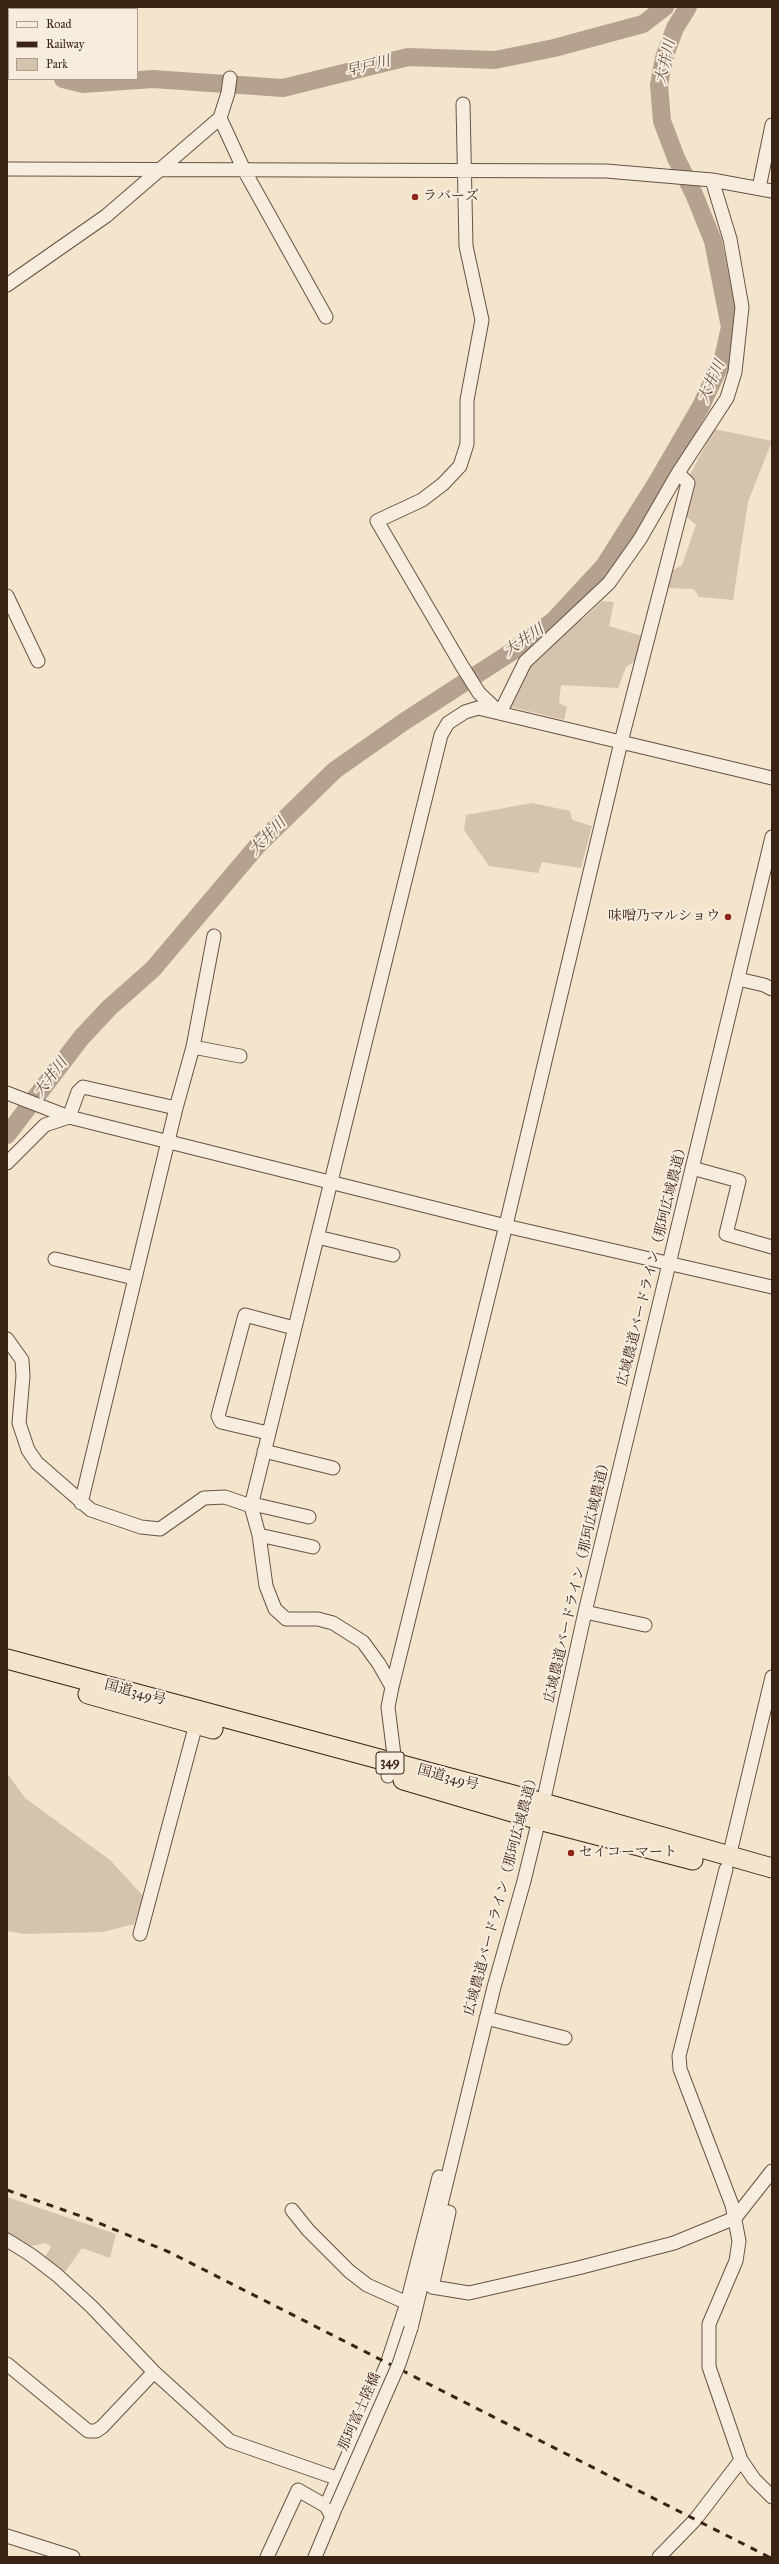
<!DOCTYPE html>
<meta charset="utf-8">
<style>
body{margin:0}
#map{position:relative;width:779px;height:2564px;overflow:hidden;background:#f3e4cc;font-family:"IM FELL Great Primer",serif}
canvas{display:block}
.frame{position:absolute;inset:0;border:8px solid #3a2215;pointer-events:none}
.legend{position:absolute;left:8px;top:8px;width:130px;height:72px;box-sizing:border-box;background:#f7edde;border:1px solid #ab9c8e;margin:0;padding:5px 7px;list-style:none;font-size:12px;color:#3a2215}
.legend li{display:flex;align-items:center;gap:8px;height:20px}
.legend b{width:20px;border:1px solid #ab9c8e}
</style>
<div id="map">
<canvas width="779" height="2564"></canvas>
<div class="frame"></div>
<ul class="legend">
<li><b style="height:5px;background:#f7edde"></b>Road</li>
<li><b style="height:5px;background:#3a2215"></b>Railway</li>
<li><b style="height:11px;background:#d4c3ad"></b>Park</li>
</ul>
</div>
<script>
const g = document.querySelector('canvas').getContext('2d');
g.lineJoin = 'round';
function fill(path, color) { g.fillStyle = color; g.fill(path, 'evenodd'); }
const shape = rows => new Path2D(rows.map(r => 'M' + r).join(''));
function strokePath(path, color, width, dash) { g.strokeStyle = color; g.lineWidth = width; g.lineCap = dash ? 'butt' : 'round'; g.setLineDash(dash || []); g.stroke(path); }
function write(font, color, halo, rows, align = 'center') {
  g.font = font + ' "IM FELL Great Primer","Noto Serif JP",serif'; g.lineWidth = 4; g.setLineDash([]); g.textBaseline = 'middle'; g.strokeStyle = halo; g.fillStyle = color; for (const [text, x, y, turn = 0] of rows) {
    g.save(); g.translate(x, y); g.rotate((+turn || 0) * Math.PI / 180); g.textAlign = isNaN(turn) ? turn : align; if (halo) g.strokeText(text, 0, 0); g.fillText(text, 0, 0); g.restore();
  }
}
fill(shape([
 [714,429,772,441,748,502,733,600,699,597,694,589,667,588,672,571,682,565,696,525,686,516,681,492],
 [602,601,614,602,609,626,642,636,638,659,626,667,618,688,561,685,559,703,567,707,564,720,507,706,527,665,575,619,583,619],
 [532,803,570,811,572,820,592,826,581,868,542,862,538,873,489,866,464,830,466,815],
 [7,1773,25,1798,110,1860,143,1896,134,1924,103,1932,25,1934,7,1931],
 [7,2197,116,2234,110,2258,82,2248,65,2272,45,2257,51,2247,46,2243,31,2246,7,2235]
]), '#d4c3ad');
strokePath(shape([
 [7,55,9,56],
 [63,79,83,84,153,79,283,88,408,57,495,60,554,48,643,24,665,7],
 [7,1135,81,1038,109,1008,153,969,258,845,335,770,405,721,510,653,553,621,604,566,657,482,701,406,723,359,730,327,713,241,694,194,676,158,662,121,659,85,664,58,675,28,688,7]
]), '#b4a28e', 18);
const minor = shape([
 [463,104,466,246,482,320,467,400,467,444,460,466,443,484,422,500,377,521,462,666,479,693,500,713],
 [220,118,244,170,326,317],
 [7,169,606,171,712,180,772,191],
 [759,188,772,125],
 [7,285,106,216,220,118,228,93,230,78],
 [7,596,38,661],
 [500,713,525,662,609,583,640,539,678,473,727,398,735,372,742,307,730,239,712,180],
 [738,979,764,985,772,989],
 [193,1047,240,1056],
 [7,1093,69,1117,510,1227,772,1287],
 [7,1163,45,1125,69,1117,78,1092,83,1087,176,1108],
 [692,1168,739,1181,726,1234,772,1247],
 [317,1237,393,1255],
 [55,1259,134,1278],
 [7,1339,22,1360,23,1376,19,1423,28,1450,37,1463,91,1510,141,1527,160,1529,204,1498,225,1497,251,1506,257,1505,309,1517],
 [268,1433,221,1422,218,1416,245,1315,294,1328],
 [264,1451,333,1468],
 [81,1503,176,1108,193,1047,214,936],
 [259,1535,313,1547],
 [585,1612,645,1625],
 [392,1687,379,1664,363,1642,333,1623,318,1619,286,1619,275,1609,266,1586,259,1535,251,1506,441,735,448,723,465,712,478,708,772,778],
 [388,1776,394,1755,388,1707,392,1687,506,1225,621,742,688,483,678,473],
 [729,1857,772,1677],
 [726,1869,679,2056,680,2069,732,2205,739,2241,736,2261,709,2324,709,2367,741,2460,754,2479,772,2497],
 [140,1934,196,1724],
 [486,2018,565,2038],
 [292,2210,308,2230,349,2271,367,2285,407,2303],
 [449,2212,432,2287,469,2293,578,2268,674,2243,735,2218,772,2171],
 [7,2240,31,2255,57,2275,92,2307,154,2372,230,2441,336,2478],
 [411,2328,494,1987,524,1881,543,1803,585,1612,772,837],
 [7,2364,88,2431,96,2431,102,2427,154,2372],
 [332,2517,326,2506,387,2364,407,2303,439,2177],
 [7,2536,73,2557],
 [267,2557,298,2490,326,2506],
 [315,2557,335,2509],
 [659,2557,695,2520,741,2460]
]);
const highway = shape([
 [7,1659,543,1803,772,1868],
 [88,1694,213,1729],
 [403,1780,539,1820,693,1860]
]);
strokePath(minor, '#685243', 15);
strokePath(highway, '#3a2215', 21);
strokePath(minor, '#f7edde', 13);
strokePath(highway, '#f3e4cc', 19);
strokePath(shape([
 [7,2190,89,2219,169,2252,769,2557]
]), '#3a2215', 3, [7, 7]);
const minorBridge = shape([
 [336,2507,399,2364,411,2328]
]);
strokePath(minorBridge, '#685243', 15, []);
strokePath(minorBridge, '#f7edde', 13);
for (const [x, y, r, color] of [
 [415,197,4,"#8f2418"],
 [728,917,4,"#8f2418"],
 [571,1853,4,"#8f2418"]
]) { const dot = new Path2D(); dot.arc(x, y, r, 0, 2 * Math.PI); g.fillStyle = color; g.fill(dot); strokePath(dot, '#f7edde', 1.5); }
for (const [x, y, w] of [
 [390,1763,28]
]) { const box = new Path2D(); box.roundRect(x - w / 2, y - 11, w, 22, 3); g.fillStyle = '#f7edde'; g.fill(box); strokePath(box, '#3a2215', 1); }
write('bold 13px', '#3a2215', null, [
 ["349",390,1763]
]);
write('14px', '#3a2215', '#f7edde', [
 ["ラバーズ",423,197],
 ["味噌乃マルショウ",720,917,"right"],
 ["セイコーマート",579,1853]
], 'left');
write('14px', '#3a2215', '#f7edde', [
 ["広域農道バードライン（那珂広域農道）",653,1264,-76],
 ["広域農道バードライン（那珂広域農道）",578,1580,-77],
 ["国道349号",135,1693,15],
 ["国道349号",448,1778,15],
 ["広域農道バードライン（那珂広域農道）",502,1894,-75],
 ["那珂富士陸橋",360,2412,-66]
]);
write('italic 15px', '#654f3f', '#f7edde', [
 ["大井川",666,62,-77],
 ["早戸川",368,67,-14],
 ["大井川",712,382,-66],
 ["大井川",524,641,-34],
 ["大井川",268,837,-46],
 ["大井川",51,1078,-53]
]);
</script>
